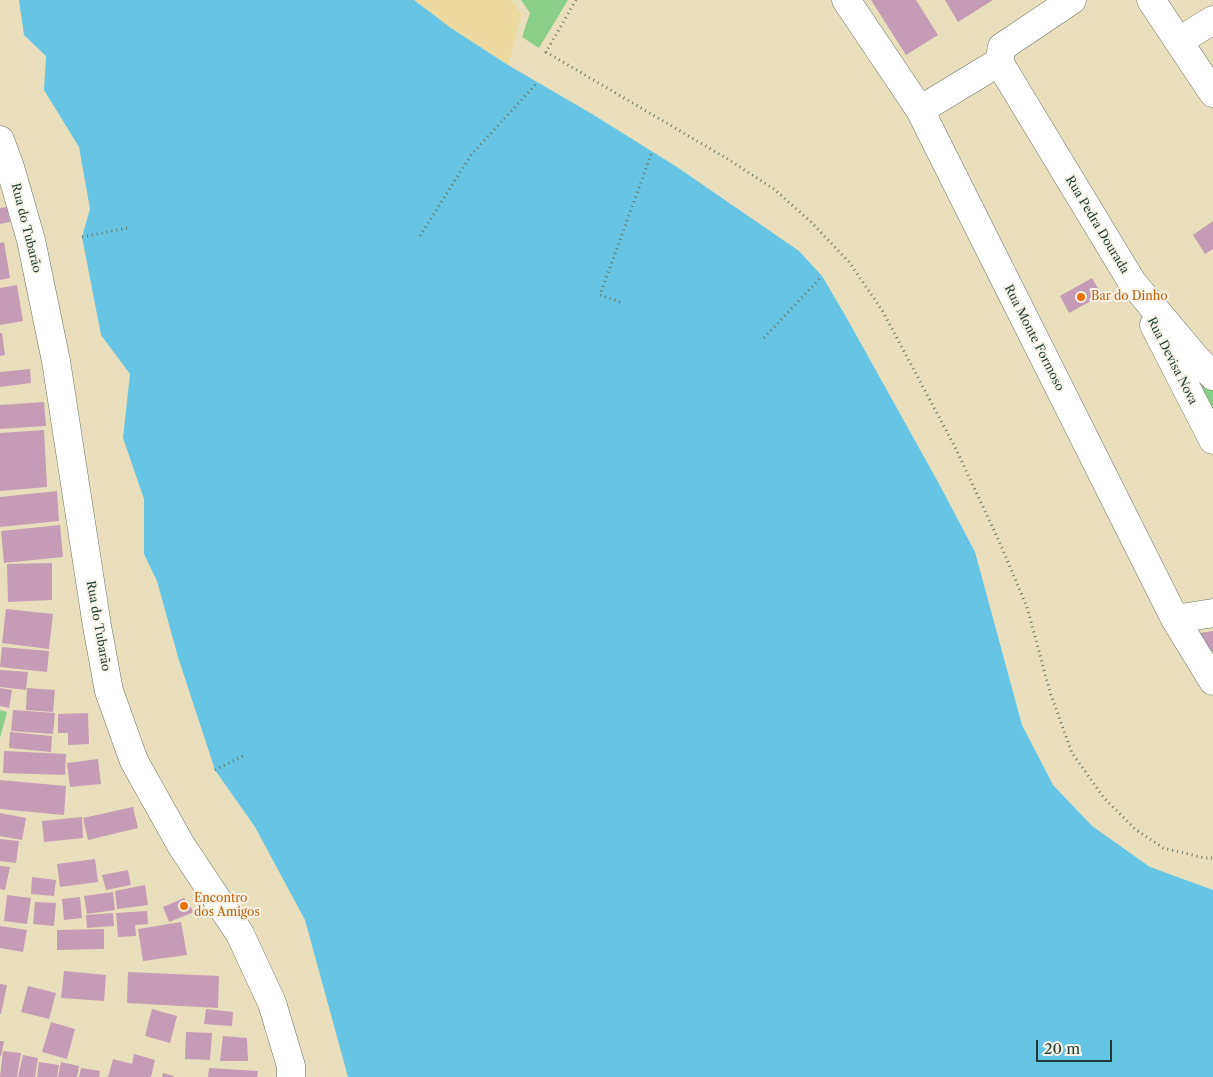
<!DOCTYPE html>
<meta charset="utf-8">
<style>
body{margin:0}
#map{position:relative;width:1213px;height:1077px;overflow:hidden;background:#e9dfbc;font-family:"Libre Caslon Text",serif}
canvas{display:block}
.scale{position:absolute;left:1036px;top:1040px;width:76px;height:22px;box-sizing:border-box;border:2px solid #1f3d34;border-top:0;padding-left:6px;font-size:15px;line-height:18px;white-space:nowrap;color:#1f3d34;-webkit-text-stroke:4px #f7f3e8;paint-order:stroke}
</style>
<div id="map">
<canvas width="1213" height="1077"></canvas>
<div class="scale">20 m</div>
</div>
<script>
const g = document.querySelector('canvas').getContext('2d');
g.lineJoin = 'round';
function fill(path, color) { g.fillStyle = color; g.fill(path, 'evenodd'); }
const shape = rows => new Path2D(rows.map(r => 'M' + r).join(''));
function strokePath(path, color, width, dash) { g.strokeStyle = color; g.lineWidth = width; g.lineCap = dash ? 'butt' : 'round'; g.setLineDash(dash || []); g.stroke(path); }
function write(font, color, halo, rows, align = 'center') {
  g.font = font + ' "Libre Caslon Text",serif'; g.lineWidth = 4; g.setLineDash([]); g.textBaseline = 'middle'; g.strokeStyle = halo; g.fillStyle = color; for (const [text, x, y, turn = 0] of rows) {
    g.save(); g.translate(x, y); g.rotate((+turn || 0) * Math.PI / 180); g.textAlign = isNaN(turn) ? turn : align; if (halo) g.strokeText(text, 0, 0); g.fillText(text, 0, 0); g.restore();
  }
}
fill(shape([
 [521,0,568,0,539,48,522,37,530,13],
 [1199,369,1213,387,1213,425,1189,377],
 [0,710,7,712,0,738]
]), '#89cf8a');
fill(shape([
 [414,0,511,0,521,14,508,65,451,28]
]), '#eeda9e');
fill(shape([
 [19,0,414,0,451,28,508,65,592,114,677,167,799,251,822,276,845,315,938,482,975,552,1022,725,1053,785,1092,826,1150,867,1213,890,1213,1077,348,1077,305,920,255,827,215,770,178,657,157,581,144,554,144,499,123,438,130,374,101,335,82,237,90,209,79,147,44,90,46,56,24,35]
]), '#66c5e4');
fill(shape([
 [871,0,916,0,938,35,906,55],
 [945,0,993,0,958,22],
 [7,207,10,222,0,224,0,208],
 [1213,221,1213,249,1205,254,1193,235],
 [4,242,10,278,0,280,0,243],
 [1092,278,1102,295,1069,313,1060,296],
 [17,285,23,321,0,325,0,288],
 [0,333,2,333,5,355,0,356],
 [30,369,31,383,0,387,0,372],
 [44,402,46,426,0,429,0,405],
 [44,430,47,487,0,491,0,433],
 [57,491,59,521,0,527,0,497],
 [60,525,63,557,4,563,1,531],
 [52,563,52,600,8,602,7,564],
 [6,609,53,614,49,649,2,643],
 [1213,631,1213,651,1204,653,1200,633],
 [2,647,49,651,47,672,0,667],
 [0,670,28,672,26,690,0,687],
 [0,688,12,690,9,708,0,706],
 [27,688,55,690,53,712,26,710],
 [13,710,55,713,53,734,11,731],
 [88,713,89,744,68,745,68,733,58,733,58,714],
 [10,732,52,736,51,752,9,748],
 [4,751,66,754,65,775,3,773],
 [98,759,101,784,70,787,67,763],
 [0,780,66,786,64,815,0,809],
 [133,807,138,828,88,840,83,818],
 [0,813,26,818,22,840,0,836],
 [82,817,83,838,44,842,42,821],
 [0,839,19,841,16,863,0,861],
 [95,859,98,882,60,887,57,864],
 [0,866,10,867,5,890,0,889],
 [128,870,131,885,106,890,102,875],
 [32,877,56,880,54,896,31,894],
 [145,885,148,905,117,909,115,891],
 [113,892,115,910,87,914,84,896],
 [7,895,31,898,27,924,4,921],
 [80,897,82,918,64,920,62,899],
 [184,898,194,912,169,922,163,907],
 [35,902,56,903,54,926,33,924],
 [147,911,148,924,135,925,136,936,118,937,116,913],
 [113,913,114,926,87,928,86,915],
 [181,922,187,955,143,961,138,929],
 [0,926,27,930,23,952,0,948],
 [104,929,104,949,57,950,57,930],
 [64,971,106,975,104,1001,61,998],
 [128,972,219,976,218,1008,127,1003],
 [0,984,7,985,1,1014,0,1014],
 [28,986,56,993,49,1019,21,1012],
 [152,1009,177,1016,170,1043,145,1036],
 [206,1009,233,1012,232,1026,204,1024],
 [51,1022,75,1029,67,1059,42,1052],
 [186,1032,212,1033,210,1060,185,1059],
 [223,1036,247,1038,248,1061,220,1061],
 [0,1041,4,1041,1,1056,0,1056],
 [3,1051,21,1053,17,1077,0,1077],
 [134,1054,155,1060,151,1077,108,1077,113,1059,132,1064],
 [23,1055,38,1058,35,1077,18,1077],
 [39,1062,59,1065,57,1077,37,1077],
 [61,1062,79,1066,77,1077,58,1077],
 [81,1068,100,1071,99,1077,79,1077],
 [209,1068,258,1071,257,1077,208,1077],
 [163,1073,174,1076,174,1077,162,1077]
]), '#c69bb5');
const minor = shape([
 [846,0,920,110,1175,619,1213,681],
 [1179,41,1213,20],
 [999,62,1132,282,1195,357,1213,376],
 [920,110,999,62,1002,47,1072,0],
 [0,140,10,167,31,240,56,361,97,626,109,691,134,761,181,845,240,934,272,1003,291,1066,291,1077],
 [1154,325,1213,440],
 [1175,619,1213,613]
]);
const tertiary = shape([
 [1151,0,1213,93]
]);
strokePath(minor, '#667664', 29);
strokePath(tertiary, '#667664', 29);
strokePath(shape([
 [576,0,546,52,726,158,774,189,811,222,849,262,882,310,955,447,999,541,1027,607,1050,692,1072,753,1104,798,1135,829,1163,848,1205,858,1213,858],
 [420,236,471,155,537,83],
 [82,237,127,228],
 [620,302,600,295,652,152],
 [764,338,822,276],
 [215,770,243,756]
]), '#667664', 3, [1, 4]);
strokePath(minor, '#fff', 28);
strokePath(tertiary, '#fff', 28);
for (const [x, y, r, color] of [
 [1081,297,5,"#e8710a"],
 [184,906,5,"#e8710a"]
]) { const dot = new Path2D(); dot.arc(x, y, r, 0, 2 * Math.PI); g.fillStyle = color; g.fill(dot); strokePath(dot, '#f7f3e8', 2); }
write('12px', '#1f3d34', '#f7f3e8', [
 ["Rua Pedra Dourada",1097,225,59],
 ["Rua do Tubarão",26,228,76],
 ["Rua Monte Formoso",1034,338,63],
 ["Rua Devisa Nova",1172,361,63],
 ["Rua do Tubarão",98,626,80]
]);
write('12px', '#c56008', '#f7f3e8', [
 ["Bar do Dinho",1091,297],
 ["Encontro",194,899],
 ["dos Amigos",194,913]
], 'left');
</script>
